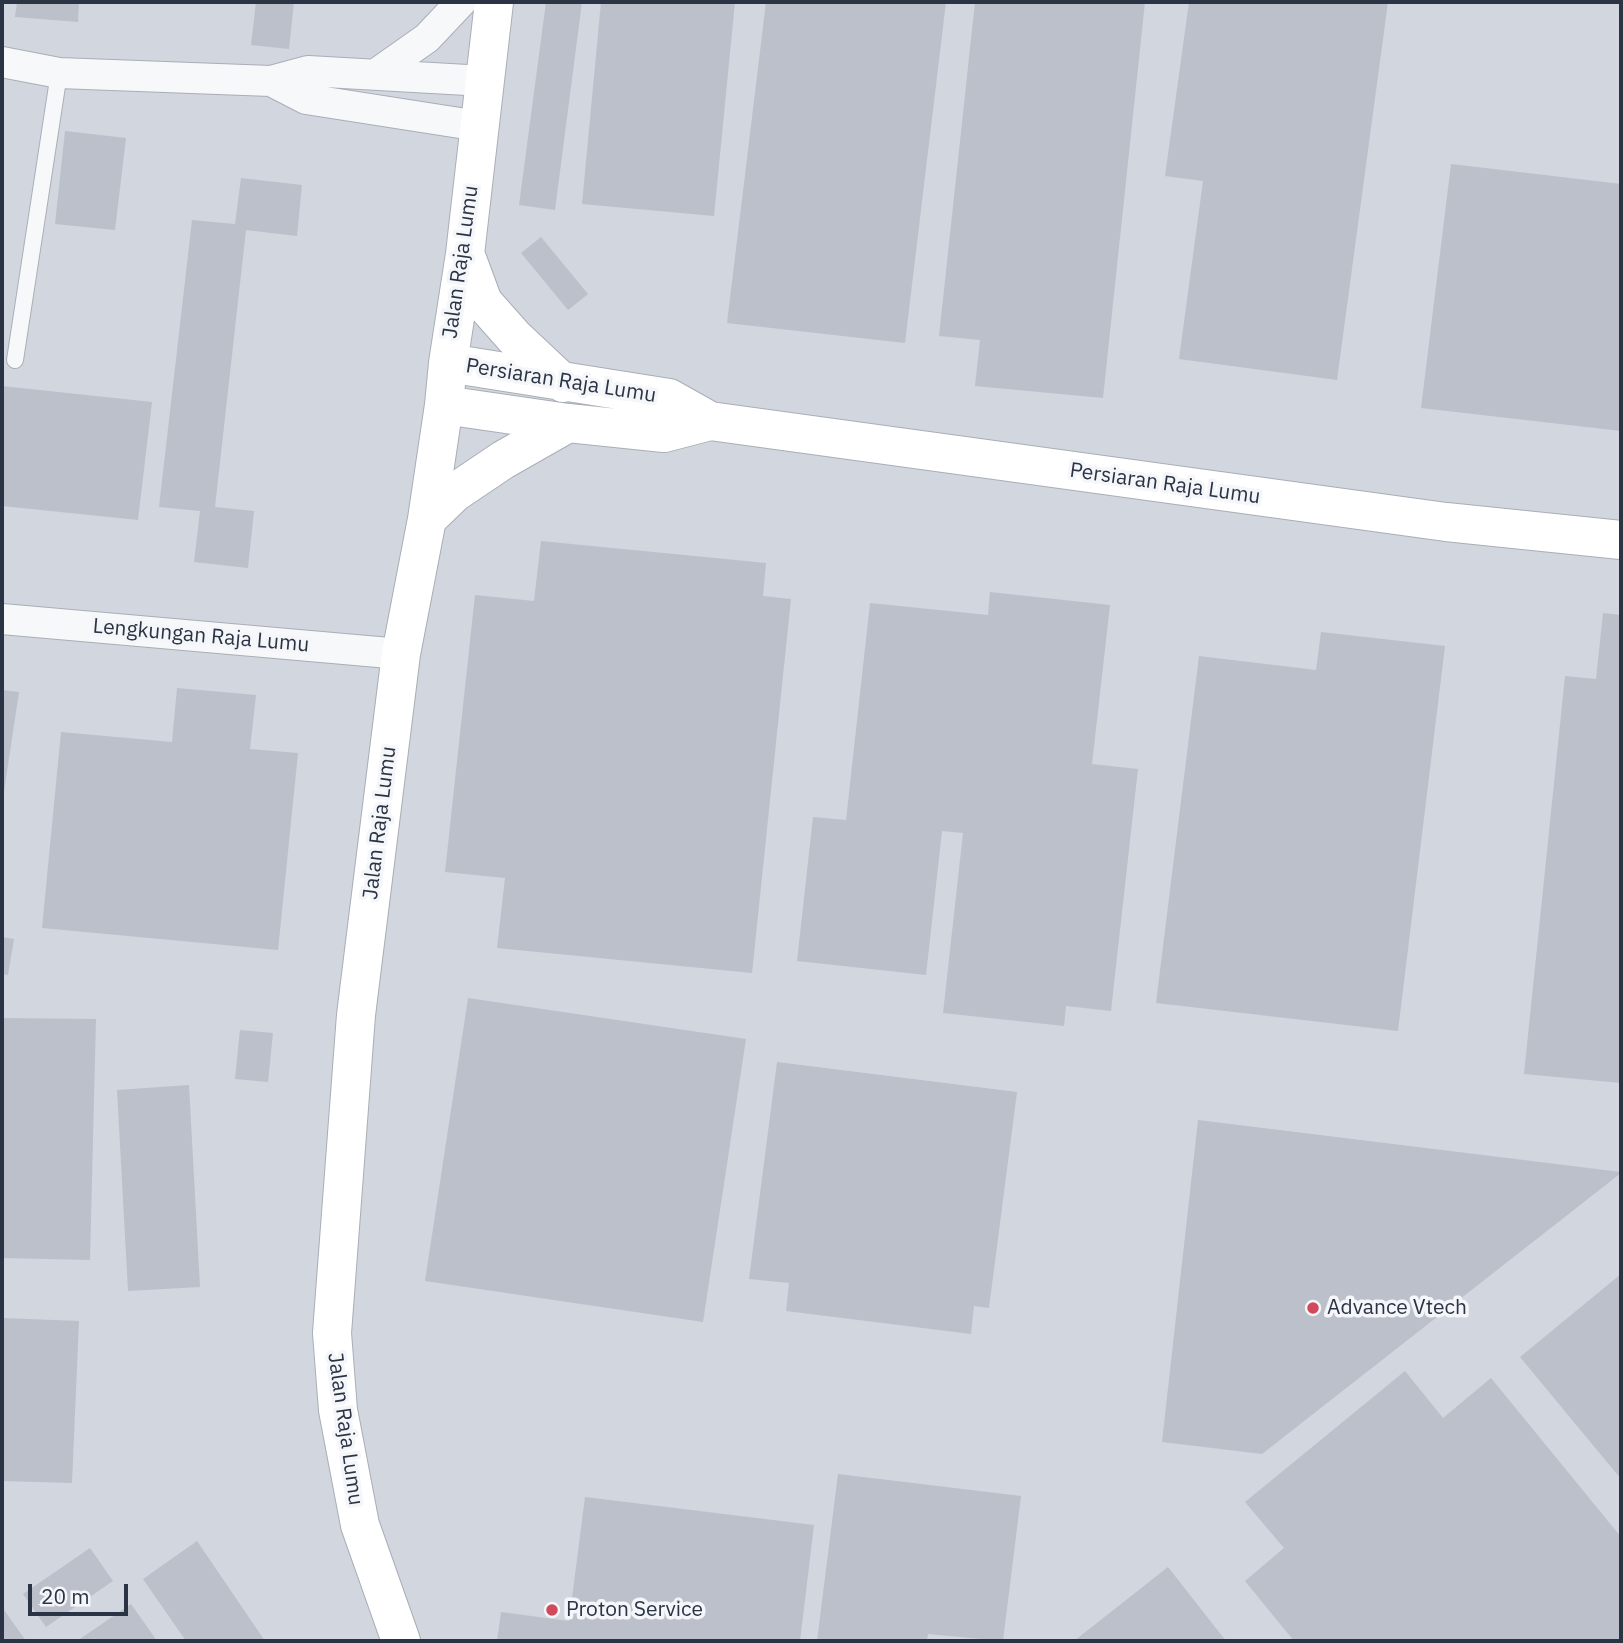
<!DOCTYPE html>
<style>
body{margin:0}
#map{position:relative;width:1623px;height:1643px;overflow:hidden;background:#e4e7ec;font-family:"IBM Plex Sans",sans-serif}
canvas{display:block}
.frame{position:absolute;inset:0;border:4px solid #2b3445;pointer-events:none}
.scale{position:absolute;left:28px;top:1584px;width:100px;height:32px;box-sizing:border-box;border:4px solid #2b3445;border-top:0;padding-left:9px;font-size:21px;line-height:24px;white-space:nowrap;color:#2b3445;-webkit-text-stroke:5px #f4f6f9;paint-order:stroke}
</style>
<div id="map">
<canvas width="1623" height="1643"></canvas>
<div class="frame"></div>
<div class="scale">20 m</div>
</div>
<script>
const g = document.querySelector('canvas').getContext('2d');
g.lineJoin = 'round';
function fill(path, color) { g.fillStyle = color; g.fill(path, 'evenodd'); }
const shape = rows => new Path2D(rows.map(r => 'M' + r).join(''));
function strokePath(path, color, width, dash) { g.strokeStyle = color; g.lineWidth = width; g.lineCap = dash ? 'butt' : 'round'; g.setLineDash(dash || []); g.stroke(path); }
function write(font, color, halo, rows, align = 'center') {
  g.font = font + ' "IBM Plex Sans",sans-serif'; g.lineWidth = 7; g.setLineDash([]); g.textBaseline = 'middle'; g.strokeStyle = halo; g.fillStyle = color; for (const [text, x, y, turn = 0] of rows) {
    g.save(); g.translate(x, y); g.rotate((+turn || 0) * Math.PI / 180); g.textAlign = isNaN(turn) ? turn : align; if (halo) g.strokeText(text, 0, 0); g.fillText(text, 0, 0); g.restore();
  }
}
fill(shape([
 [2,2,1621,2,1621,1641,2,1641]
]), '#d2d6de');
fill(shape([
 [17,2,79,2,78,22,15,17],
 [256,2,294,2,289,49,251,45],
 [546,2,582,2,555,210,519,205],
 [601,2,735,2,714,216,582,204],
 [766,2,946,2,905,343,727,323],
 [975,2,1145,2,1103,398,975,386,980,340,939,336],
 [1189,2,1388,2,1337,380,1179,359,1203,181,1165,176],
 [65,131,126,138,115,230,55,224],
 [1451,164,1621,184,1621,431,1421,408],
 [241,178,302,185,297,236,246,230,215,507,254,511,248,568,194,562,200,511,159,507,192,220,235,224],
 [541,237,588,294,568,310,521,253],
 [2,386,152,402,138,520,2,506],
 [541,541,766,563,763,596,791,599,752,973,497,948,505,878,445,872,475,595,534,601],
 [990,592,1110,605,1092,764,1138,769,1111,1011,1066,1006,1064,1026,943,1013,963,833,942,831,926,975,797,961,813,817,846,820,870,603,988,615],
 [1603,613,1621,615,1621,1083,1524,1074,1565,676,1596,679],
 [1321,632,1445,646,1398,1031,1156,1003,1199,656,1316,670],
 [177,688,256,695,250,749,298,753,278,950,42,928,61,732,172,742],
 [2,690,19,692,3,798,2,798],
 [2,937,14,939,8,975,2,974],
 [468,998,746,1039,703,1322,425,1281],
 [2,1018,96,1019,90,1260,2,1258],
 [240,1030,273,1033,268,1082,235,1079],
 [777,1062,1017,1092,989,1308,974,1306,971,1334,786,1311,789,1283,749,1279],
 [189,1085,200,1287,128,1291,117,1090],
 [1198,1120,1621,1172,1621,1173,1262,1454,1162,1442],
 [1621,1274,1621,1479,1520,1357],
 [2,1318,79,1321,72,1483,2,1481],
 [1405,1371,1443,1418,1491,1378,1621,1537,1621,1641,1294,1641,1245,1581,1284,1548,1245,1502],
 [838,1474,1021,1496,1003,1641,928,1634,927,1641,817,1641],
 [585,1497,814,1525,800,1641,497,1641,501,1612,569,1621],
 [197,1541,265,1641,186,1641,143,1579],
 [90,1548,113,1581,46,1627,23,1594],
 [1168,1567,1226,1641,1074,1641],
 [131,1604,157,1641,77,1641],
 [2,1607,26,1641,2,1641]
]), '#bbc0ca');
const lane = shape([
 [15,360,59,73]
]);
const street = shape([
 [2,62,59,73,271,81,308,71,485,81],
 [376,74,427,38,461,2],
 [271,81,306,99,479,126],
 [2,619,401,654]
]);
const secondary = shape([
 [466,256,483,302,514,337,563,383],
 [448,363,669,398,710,421,1446,522,1621,540],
 [444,405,568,423,664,433,710,421],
 [427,519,454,493,503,460,568,423],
 [401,1641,360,1525,338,1410,332,1333,356,1015,401,654,427,519,444,405,448,363,465,254,494,2]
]);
strokePath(lane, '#a9aeb7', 18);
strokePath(street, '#a9aeb7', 32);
strokePath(secondary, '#a9aeb7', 40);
strokePath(lane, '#f7f8fa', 16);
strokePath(street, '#f7f8fa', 30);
strokePath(secondary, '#fff', 38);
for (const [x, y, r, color] of [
 [1313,1308,7,"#d1495b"],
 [552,1610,7,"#d1495b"]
]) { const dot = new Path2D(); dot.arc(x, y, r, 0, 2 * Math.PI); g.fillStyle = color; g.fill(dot); strokePath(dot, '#f4f6f9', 2.5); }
write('21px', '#2b3445', '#f4f6f9', [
 ["Jalan Raja Lumu",461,262,-82],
 ["Persiaran Raja Lumu",561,381,9],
 ["Persiaran Raja Lumu",1165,484,8],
 ["Lengkungan Raja Lumu",201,636,5],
 ["Jalan Raja Lumu",380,823,-83],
 ["Jalan Raja Lumu",345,1429,82]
]);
write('21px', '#2b3445', '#f4f6f9', [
 ["Advance Vtech",1327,1308],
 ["Proton Service",566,1610]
], 'left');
</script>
